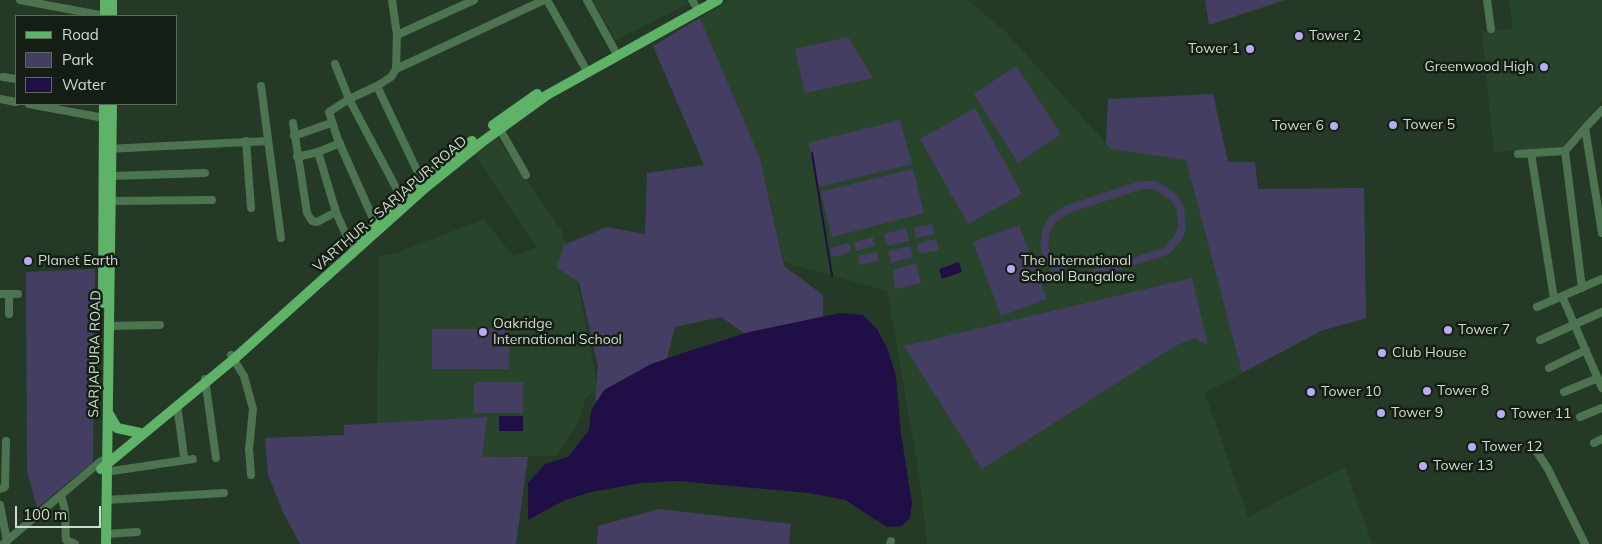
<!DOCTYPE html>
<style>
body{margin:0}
#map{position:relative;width:1602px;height:544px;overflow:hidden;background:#253a26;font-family:Mulish,sans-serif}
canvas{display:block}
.legend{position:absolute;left:15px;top:15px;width:162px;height:90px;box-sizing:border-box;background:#151e15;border:1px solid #5f6a5f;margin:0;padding:6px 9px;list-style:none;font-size:15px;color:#cfdccf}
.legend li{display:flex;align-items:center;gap:10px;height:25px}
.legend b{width:25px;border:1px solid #5f6a5f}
.scale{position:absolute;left:15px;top:506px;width:86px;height:22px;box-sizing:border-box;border:2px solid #cfdccf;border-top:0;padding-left:6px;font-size:15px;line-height:18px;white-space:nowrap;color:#cfdccf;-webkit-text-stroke:4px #151e15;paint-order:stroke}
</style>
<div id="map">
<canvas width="1602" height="544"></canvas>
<ul class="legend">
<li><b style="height:6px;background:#5fb368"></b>Road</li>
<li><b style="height:14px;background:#453e63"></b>Park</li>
<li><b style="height:14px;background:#200e47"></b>Water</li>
</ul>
<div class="scale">100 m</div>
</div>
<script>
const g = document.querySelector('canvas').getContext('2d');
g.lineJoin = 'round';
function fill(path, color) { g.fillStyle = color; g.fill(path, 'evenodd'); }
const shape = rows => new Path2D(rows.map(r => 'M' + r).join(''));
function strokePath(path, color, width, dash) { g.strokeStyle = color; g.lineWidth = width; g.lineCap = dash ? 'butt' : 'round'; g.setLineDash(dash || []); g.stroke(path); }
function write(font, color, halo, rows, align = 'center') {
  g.font = font + ' Mulish,sans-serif'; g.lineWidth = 5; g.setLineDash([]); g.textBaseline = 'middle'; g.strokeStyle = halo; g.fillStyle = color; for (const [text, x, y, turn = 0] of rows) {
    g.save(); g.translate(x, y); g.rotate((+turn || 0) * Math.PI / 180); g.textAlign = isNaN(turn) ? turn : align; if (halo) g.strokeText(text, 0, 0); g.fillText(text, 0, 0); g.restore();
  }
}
fill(shape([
 [593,0,687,0,689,3,616,40],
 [730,0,967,0,1004,30,1111,149,1186,160,1242,373,1205,393,1248,517,1345,467,1372,544,927,544,919,474,887,291,784,262,760,158,700,18],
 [1509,0,1602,0,1602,101,1562,148,1494,152,1482,33,1513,28],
 [496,136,562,231,576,275,598,389,586,397,579,421,557,456,482,457,486,417,377,425,379,256,396,253,484,219,513,256,537,248,475,155]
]), '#28442a');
fill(shape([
 [1205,0,1285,0,1209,25],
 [700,18,760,158,784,266,823,295,823,325,767,349,721,317,675,327,666,363,595,401,598,366,579,282,557,268,564,245,607,227,645,234,647,173,704,165,653,46],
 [848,37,873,78,805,93,795,49],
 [1016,66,1061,134,1018,163,974,94],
 [1213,94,1228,162,1255,162,1258,189,1364,188,1366,318,1321,331,1242,373,1186,160,1111,149,1106,144,1108,99],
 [975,108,1022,194,968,224,920,139],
 [900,120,912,164,819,187,808,143],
 [913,169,924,213,832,237,821,192],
 [1140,181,1156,181,1168,188,1178,196,1184,207,1186,228,1182,240,1168,255,1086,280,1073,281,1060,276,1050,269,1043,257,1040,244,1043,228,1050,216,1065,206],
 [1142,189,1154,189,1163,195,1171,201,1177,210,1178,226,1175,235,1164,248,1085,272,1074,272,1056,263,1051,254,1048,244,1050,231,1056,222,1069,213],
 [932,224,935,234,916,238,914,228],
 [1019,225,1047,299,1001,316,973,242],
 [906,228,909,241,887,246,884,234],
 [873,237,875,246,856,251,854,242],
 [936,239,939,250,919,254,917,244],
 [849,243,851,252,832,257,830,248],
 [910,246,913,257,891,263,888,251],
 [877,252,879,261,860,265,858,256],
 [916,263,921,283,895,289,893,270],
 [95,269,93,462,37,508,27,471,26,272],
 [1192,278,1208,345,1195,338,1175,346,982,469,904,346],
 [432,329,509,329,509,369,432,369],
 [474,382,523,382,523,413,474,413],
 [487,417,482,457,528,457,516,544,300,544,284,514,268,475,265,438,344,435,344,425],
 [659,509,791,524,789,544,597,544,598,526]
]), '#453e63');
fill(shape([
 [959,262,962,272,942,279,939,269],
 [840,313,863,315,877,329,887,348,896,376,901,434,912,503,910,518,902,526,887,527,845,500,809,493,678,481,641,483,591,492,565,500,528,520,528,483,545,464,568,457,589,430,591,411,604,390,651,364,689,351,749,332],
 [499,416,523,416,523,431,499,431]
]), '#200e47');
strokePath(shape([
 [812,153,832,276]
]), '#200e47', 2);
strokePath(shape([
 [20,0,105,16],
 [547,0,587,71],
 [587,0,614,49],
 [692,0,695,5],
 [1487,0,1491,29],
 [397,35,474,0],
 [335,64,349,99,402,199],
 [396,69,544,0],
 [3,77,16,79],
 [261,86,281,238],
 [377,86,391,77,396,69,397,35,392,0],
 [0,99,16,102],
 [29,104,104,118],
 [1602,110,1585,128,1602,233],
 [293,123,307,213,312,221,317,222,336,212,352,249],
 [498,126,526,175],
 [294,136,331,123],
 [246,141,251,208],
 [106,149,268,141],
 [1565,151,1582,288],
 [318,152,340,143],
 [1531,153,1554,299],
 [1518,154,1565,151,1585,128],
 [297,157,318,152,336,212],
 [111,176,205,173],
 [111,201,212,200],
 [375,223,338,140,329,112,349,99,377,86,422,181],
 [0,294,18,294],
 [1562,296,1602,388],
 [1537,307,1602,279],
 [9,314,9,294],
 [109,326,160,325],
 [1540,340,1602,312],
 [231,355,244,376,253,409,249,449,251,475],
 [1549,368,1586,350],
 [205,379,216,458],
 [1564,392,1598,378],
 [177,405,184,456],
 [1580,417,1602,408],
 [1594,443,1602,439],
 [1537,452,1548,469,1585,544],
 [112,471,193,459],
 [0,489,5,487,6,441],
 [61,495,65,510,66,540,75,544],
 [106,500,224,493],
 [0,505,7,541],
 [106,534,137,532],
 [3,544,101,461],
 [890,544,891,541]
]), '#4d7450', 8);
strokePath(shape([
 [105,0,105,16],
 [112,16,112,0],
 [493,125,537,94],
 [361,239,422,181,472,141],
 [103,303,104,104],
 [109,414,117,428,140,433],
 [101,469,234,359,426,187,482,142,547,95,718,0],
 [106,544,112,104]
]), '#5fb368', 10);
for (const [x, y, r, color] of [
 [1299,36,5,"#b8abf7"],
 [1250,49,5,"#b8abf7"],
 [1544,67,5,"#b8abf7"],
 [1393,125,5,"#b8abf7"],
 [1334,126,5,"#b8abf7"],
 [28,261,5,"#b8abf7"],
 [1011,269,5,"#b8abf7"],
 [1448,330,5,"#b8abf7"],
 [483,332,5,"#b8abf7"],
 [1382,353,5,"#b8abf7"],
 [1427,391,5,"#b8abf7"],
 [1311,392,5,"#b8abf7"],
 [1381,413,5,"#b8abf7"],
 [1501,414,5,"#b8abf7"],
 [1472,447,5,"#b8abf7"],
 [1423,466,5,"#b8abf7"]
]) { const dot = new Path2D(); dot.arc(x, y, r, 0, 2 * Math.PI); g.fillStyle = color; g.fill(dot); strokePath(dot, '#151e15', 2); }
write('14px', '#cfdccf', '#151e15', [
 ["Tower 2",1309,36],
 ["Tower 1",1240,49,"right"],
 ["Greenwood High",1534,67,"right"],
 ["Tower 5",1403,125],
 ["Tower 6",1324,126,"right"],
 ["Planet Earth",38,261],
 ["The International",1021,261],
 ["School Bangalore",1021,277],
 ["Oakridge",493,324],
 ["International School",493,340],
 ["Tower 7",1458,330],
 ["Club House",1392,353],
 ["Tower 8",1437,391],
 ["Tower 10",1321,392],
 ["Tower 9",1391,413],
 ["Tower 11",1511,414],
 ["Tower 12",1482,447],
 ["Tower 13",1433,466]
], 'left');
write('14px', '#cfdccf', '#151e15', [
 ["VARTHUR - SARJAPUR ROAD",390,204,-41],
 ["SARJAPURA ROAD",95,354,-89]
]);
</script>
